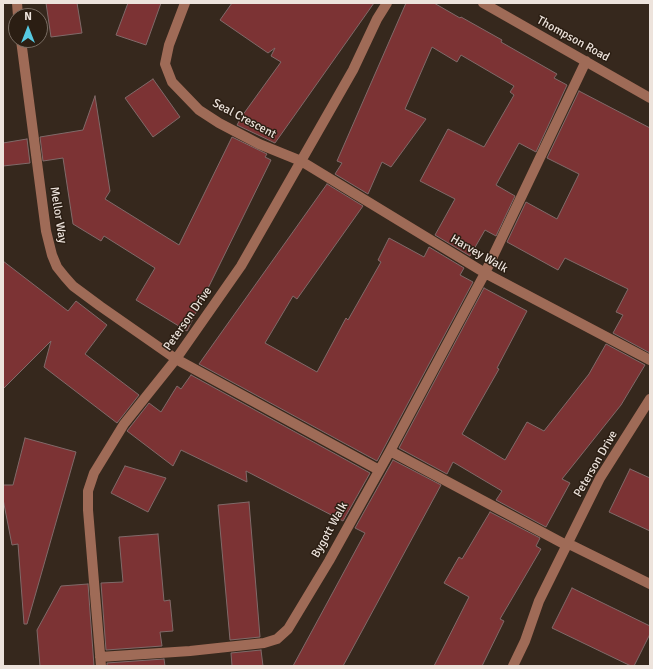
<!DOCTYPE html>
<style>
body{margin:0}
#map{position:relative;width:653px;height:669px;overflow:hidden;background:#36281d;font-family:Signika,sans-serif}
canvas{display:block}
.frame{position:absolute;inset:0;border:4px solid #ede3dc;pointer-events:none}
.north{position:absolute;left:8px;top:8px;width:40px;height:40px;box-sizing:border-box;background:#2b1e13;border:1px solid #796d63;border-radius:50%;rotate:0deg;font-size:11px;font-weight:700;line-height:16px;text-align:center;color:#ede3dc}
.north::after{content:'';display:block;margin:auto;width:14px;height:18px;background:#56c9e1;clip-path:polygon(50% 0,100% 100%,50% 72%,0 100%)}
</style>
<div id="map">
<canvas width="653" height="669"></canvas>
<div class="frame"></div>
<div class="north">N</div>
</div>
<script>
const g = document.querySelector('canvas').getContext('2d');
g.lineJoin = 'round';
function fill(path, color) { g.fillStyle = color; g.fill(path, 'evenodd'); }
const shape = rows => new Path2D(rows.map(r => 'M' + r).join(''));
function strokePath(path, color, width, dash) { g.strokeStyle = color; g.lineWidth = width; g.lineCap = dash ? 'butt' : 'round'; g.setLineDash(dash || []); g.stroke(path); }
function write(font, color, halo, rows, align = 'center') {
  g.font = font + ' Signika,sans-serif'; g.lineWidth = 3; g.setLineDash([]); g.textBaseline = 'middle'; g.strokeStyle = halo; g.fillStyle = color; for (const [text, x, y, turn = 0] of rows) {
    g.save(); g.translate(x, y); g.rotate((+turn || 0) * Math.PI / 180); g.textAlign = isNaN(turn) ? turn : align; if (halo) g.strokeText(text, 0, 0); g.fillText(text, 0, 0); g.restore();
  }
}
const building = shape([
 [46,3,77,3,82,33,51,37,46,3],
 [128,3,161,3,146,45,116,35,128,3],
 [232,3,374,3,275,143,237,125,242,116,281,62,271,56,275,48,268,53,220,20,232,3],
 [406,3,434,3,460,18,461,17,502,40,501,42,557,74,554,78,567,85,536,152,519,143,496,185,515,196,496,236,485,230,470,256,435,235,455,199,420,181,448,129,484,147,514,95,510,92,514,86,461,55,457,62,432,47,405,109,426,119,391,167,382,162,368,194,335,174,342,163,337,161,406,3],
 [153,79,180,117,153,137,125,98,153,79],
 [579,91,650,128,650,353,613,333,623,315,616,312,628,289,565,258,558,270,507,242,526,202,557,219,579,174,547,158,579,91],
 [95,96,110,191,105,199,179,245,232,137,267,154,265,157,271,160,187,331,136,300,155,268,104,236,101,241,73,224,63,158,43,161,40,137,83,130,95,96],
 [27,139,30,163,3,166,3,143,27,139],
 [327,184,363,206,297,299,293,296,265,343,317,372,346,318,348,320,381,262,378,260,389,238,424,257,429,247,464,268,460,275,473,282,377,461,199,364,327,184],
 [3,261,68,311,76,301,107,325,85,354,139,395,117,423,44,367,51,341,3,389,3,261],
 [484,288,527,311,497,368,499,369,462,434,505,460,527,422,544,431,589,374,606,344,645,365,621,405,562,479,570,483,546,527,496,500,502,491,453,462,447,474,399,448,484,288],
 [191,375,370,473,343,521,246,471,247,482,181,450,173,466,127,431,149,403,161,412,177,386,181,389,191,375],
 [25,438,76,452,27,624,24,624,18,544,12,545,3,499,3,485,13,485,25,438],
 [393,460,441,485,343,666,293,666,365,533,355,528,393,460],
 [125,466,166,478,148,512,111,493,125,466],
 [630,469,650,478,650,531,609,512,630,469],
 [249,502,260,637,230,640,218,505,249,502],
 [490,512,540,538,536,546,541,549,500,619,504,621,482,666,434,666,469,597,444,583,459,557,462,559,490,512],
 [158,534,164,601,170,600,173,631,160,632,162,646,106,650,101,583,123,582,119,537,158,534],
 [88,584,94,666,40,666,37,630,61,586,88,584],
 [572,588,650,626,650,634,634,666,631,666,552,628,572,588],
 [261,650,263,666,232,666,231,653,261,650],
 [164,659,165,666,107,666,107,663,164,659]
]);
fill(building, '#7c3334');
strokePath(building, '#806a69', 1);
strokePath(shape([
 [17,3,18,16],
 [185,3,169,45,165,64,172,82,199,110,219,123,259,144,301,161,485,273,650,360],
 [483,3,650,98],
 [21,40,46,231,52,255,57,267,65,277,73,286,100,306,176,359,379,470],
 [390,451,566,545],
 [567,543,650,584],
 [100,657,190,651,264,643,277,639,288,629,329,561,390,451,485,273,586,61],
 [101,666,88,510,88,491,94,473,124,424,176,359,241,266,353,70,377,19,387,3],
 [513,666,525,641,539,601,600,478,650,399]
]), '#9f6b57', 10);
write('12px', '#ede3dc', '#2b1e13', [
 ["Thompson Road",573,39,29],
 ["Seal Crescent",244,119,28],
 ["Mellor Way",58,215,81],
 ["Harvey Walk",479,254,30],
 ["Peterson Drive",188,319,-55],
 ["Peterson Drive",596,464,-60],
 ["Bygott Walk",330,530,-61]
]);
</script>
